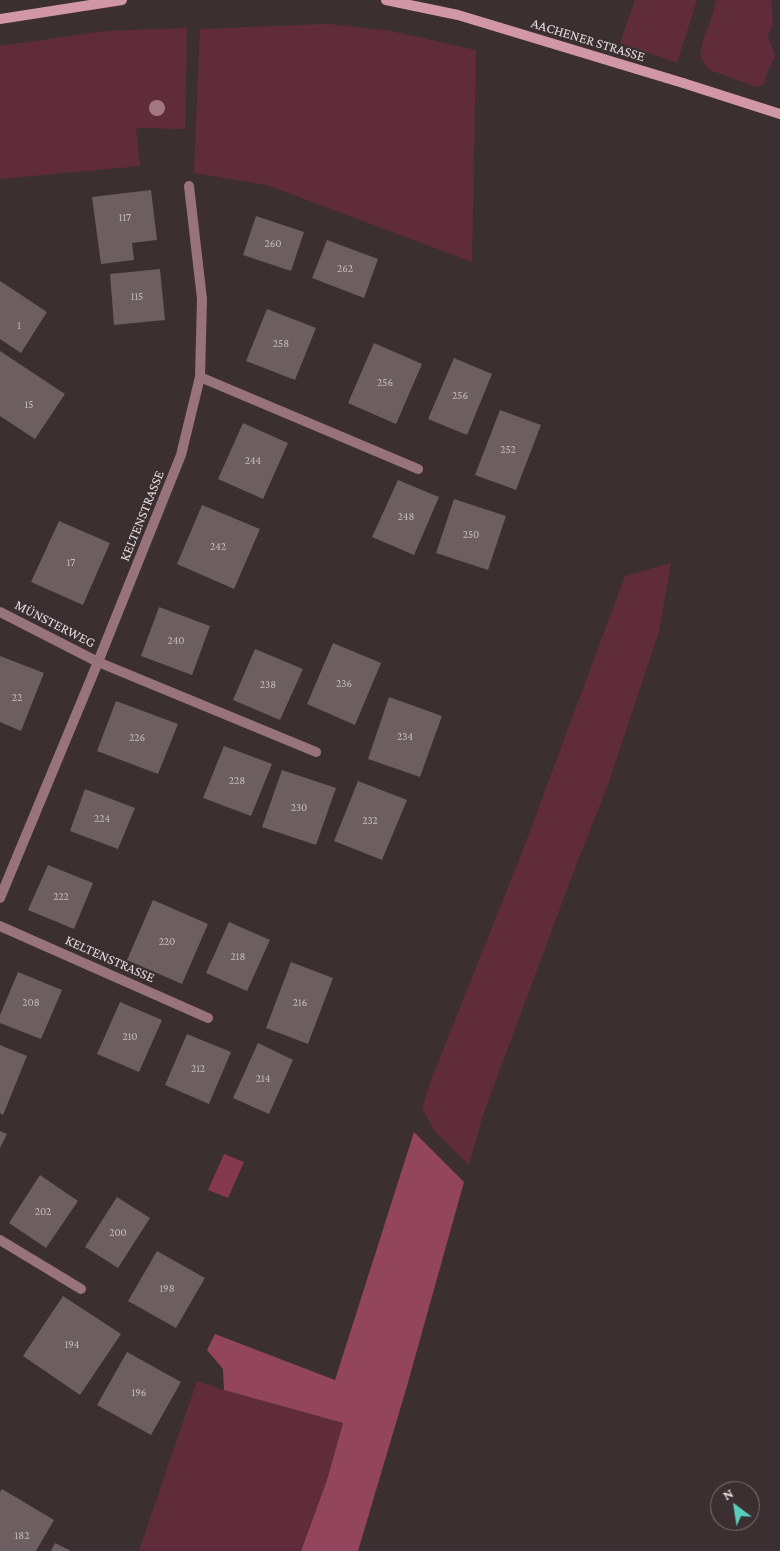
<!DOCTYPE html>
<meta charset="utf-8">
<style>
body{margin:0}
#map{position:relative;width:780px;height:1551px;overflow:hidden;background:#3b2f32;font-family:"Crimson Pro",serif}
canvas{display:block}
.north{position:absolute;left:710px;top:1481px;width:50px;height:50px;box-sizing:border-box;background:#3b2f32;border:1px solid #7e7376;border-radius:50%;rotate:329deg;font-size:14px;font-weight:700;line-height:20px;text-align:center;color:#e2dadc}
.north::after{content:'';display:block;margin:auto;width:18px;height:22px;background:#5acebc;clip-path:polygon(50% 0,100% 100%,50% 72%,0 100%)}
</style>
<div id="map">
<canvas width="780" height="1551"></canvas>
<div class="north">N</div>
</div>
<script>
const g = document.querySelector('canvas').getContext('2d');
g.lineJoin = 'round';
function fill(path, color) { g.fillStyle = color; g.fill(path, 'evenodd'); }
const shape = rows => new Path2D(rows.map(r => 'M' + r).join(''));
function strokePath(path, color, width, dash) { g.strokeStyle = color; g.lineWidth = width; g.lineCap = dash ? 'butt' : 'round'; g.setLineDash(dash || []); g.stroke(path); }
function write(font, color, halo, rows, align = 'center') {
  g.font = font + ' "Crimson Pro",serif'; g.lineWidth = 4; g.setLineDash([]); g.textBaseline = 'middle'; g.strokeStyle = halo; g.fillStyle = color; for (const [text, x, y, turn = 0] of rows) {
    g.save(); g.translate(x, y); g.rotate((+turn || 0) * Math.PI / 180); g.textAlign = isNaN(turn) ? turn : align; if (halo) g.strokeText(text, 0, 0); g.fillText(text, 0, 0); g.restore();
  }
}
fill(shape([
 [635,0,697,0,677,63,620,43],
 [716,0,771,0,773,24,768,37,773,49,775,57,767,72,764,84,757,87,709,70,700,56,703,40,712,16],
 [328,24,391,31,476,50,472,262,267,185,194,173,200,29],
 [187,28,185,129,136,128,140,166,0,179,0,46,106,31],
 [671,563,659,632,609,782,572,876,483,1115,469,1165,435,1132,422,1108,430,1083,521,855,625,576],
 [197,1381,224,1390,343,1423,327,1480,301,1551,139,1551]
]), '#602c3c');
fill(shape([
 [414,1132,464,1182,407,1386,358,1551,301,1551,327,1480,343,1423,224,1390,223,1369,207,1350,215,1334,335,1380]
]), '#92455d');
fill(shape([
 [224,1154,244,1162,228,1198,208,1190]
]), '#843951');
fill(shape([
 [151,190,157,240,132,243,134,260,101,264,92,197],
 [256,216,304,232,291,271,243,255],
 [327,240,378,259,364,298,312,278],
 [160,269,165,320,114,325,110,274],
 [0,281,47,312,21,353,0,339],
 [267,309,316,328,295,380,246,361],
 [374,343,422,364,396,424,348,403],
 [0,351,65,394,35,439,0,416],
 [454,358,492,374,467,435,428,419],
 [500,410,541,425,516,490,475,475],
 [243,423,288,443,263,499,218,479],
 [398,480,439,497,414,555,372,537],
 [454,499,506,516,488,570,436,553],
 [202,505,260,529,234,589,177,564],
 [59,521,110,543,83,605,31,582],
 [159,607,210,626,192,675,141,656],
 [333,643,381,663,355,725,307,704],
 [255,649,303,669,280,720,233,700],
 [0,656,44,673,21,731,0,722],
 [389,697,442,716,420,777,368,759],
 [116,701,178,724,158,774,97,751],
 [224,746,272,764,251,816,203,798],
 [282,770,336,788,316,845,262,827],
 [358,781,407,800,382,860,334,841],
 [85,789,135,808,118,849,70,831],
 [48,865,93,883,74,929,28,910],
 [153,900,208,924,182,984,127,960],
 [229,922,270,940,247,991,206,973],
 [291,962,333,978,308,1044,266,1028],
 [18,972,62,990,41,1039,0,1023,0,1015],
 [120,1002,162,1020,139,1072,97,1054],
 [187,1034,231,1052,209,1104,165,1085],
 [258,1043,293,1060,269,1114,233,1098],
 [0,1045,27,1056,3,1115,0,1113],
 [0,1131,7,1134,0,1148],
 [40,1175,78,1201,46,1248,9,1223],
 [117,1197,150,1218,118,1268,85,1247],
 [157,1251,205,1278,176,1328,128,1301],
 [63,1296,121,1334,80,1395,23,1356],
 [127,1352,181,1382,151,1435,97,1405],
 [2,1489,54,1520,36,1551,0,1551,0,1492],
 [55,1543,71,1551,51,1551]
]), '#6c5e61');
strokePath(shape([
 [200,377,418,469],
 [0,612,98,662,316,752],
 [0,898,98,662,181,455,200,377,202,299,189,186],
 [0,926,208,1018],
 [0,1240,81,1289]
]), '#98737d', 10);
strokePath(shape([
 [386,0,458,15,683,83,780,114],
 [0,19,122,0]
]), '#d197a6', 10);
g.fillStyle = '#a27782';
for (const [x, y] of [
 [157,108]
]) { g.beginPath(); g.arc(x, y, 8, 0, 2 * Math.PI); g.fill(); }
write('11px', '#c4bbbd', null, [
 ["117",125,218],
 ["260",273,244],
 ["262",345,269],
 ["115",137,297],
 ["1",19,326],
 ["258",281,344],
 ["256",385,383],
 ["256",460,396],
 ["15",29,405],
 ["252",508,450],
 ["244",253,461],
 ["248",406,517],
 ["250",471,535],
 ["242",218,547],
 ["17",71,563],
 ["240",176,641],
 ["236",344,684],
 ["238",268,685],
 ["22",17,698],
 ["234",405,737],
 ["226",137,738],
 ["228",237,781],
 ["230",299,808],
 ["224",102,819],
 ["232",370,821],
 ["222",61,897],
 ["220",167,942],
 ["218",238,957],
 ["208",31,1003],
 ["216",300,1003],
 ["210",130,1037],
 ["212",198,1069],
 ["214",263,1079],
 ["202",43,1212],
 ["200",118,1233],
 ["198",167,1289],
 ["194",72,1345],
 ["196",139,1393],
 ["182",22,1536]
]);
write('14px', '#e2dadc', '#3b2f32', [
 ["AACHENER STRASSE",588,40,17],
 ["KELTENSTRASSE",142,516,-68],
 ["MÜNSTERWEG",55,624,27],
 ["KELTENSTRASSE",110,959,24]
]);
</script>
